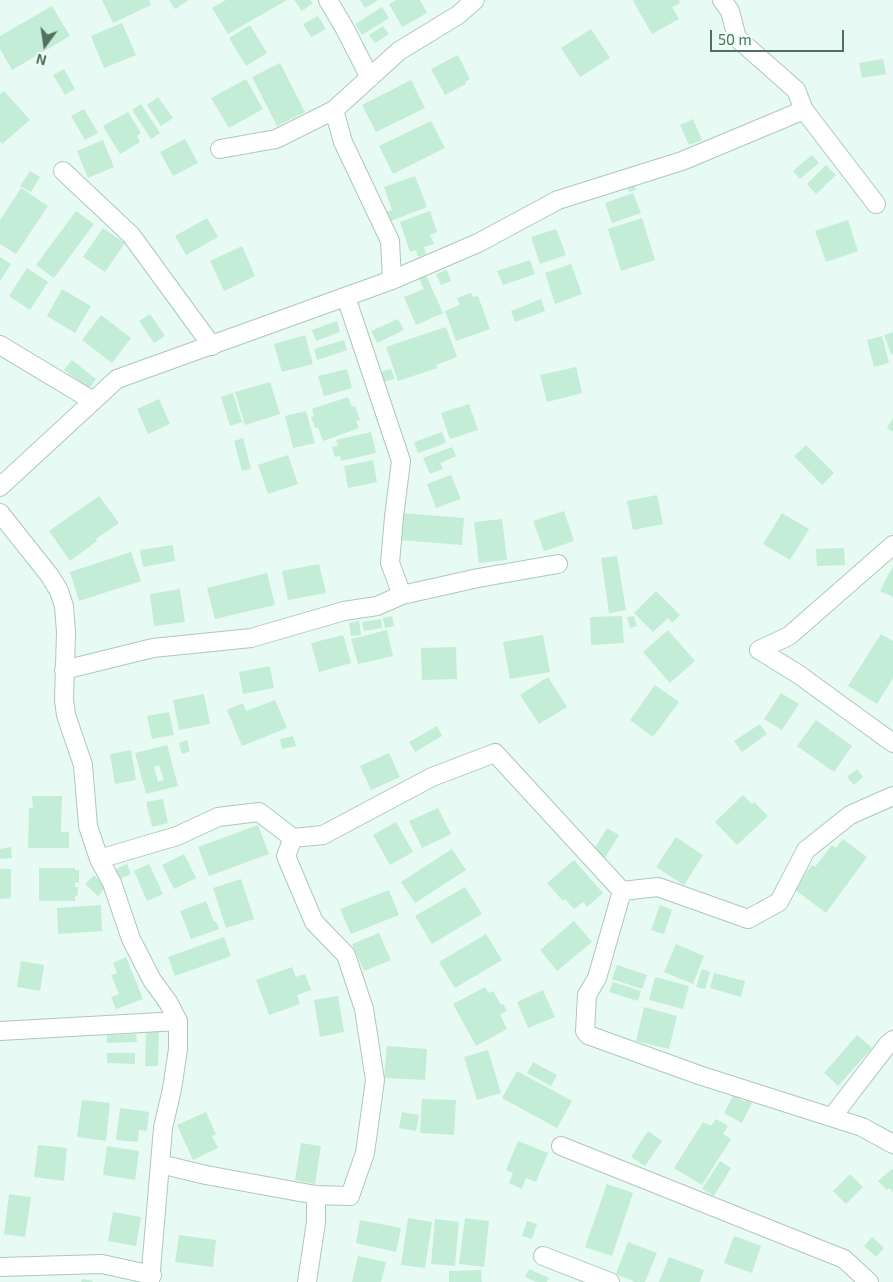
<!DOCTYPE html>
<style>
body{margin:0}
#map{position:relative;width:893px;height:1282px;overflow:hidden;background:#e8faf4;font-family:"Exo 2",sans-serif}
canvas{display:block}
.north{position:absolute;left:20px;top:20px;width:50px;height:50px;-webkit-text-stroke:4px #eefdf8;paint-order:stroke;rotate:194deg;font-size:14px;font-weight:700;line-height:20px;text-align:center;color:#4f715d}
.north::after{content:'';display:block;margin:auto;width:18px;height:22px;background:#4f715d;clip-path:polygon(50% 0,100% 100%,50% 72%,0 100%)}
.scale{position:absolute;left:710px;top:30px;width:134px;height:22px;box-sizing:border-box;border:2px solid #4f715d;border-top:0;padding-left:6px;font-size:15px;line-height:18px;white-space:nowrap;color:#4f715d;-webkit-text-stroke:4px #eefdf8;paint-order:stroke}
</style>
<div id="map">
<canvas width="893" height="1282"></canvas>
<div class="north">N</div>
<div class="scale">50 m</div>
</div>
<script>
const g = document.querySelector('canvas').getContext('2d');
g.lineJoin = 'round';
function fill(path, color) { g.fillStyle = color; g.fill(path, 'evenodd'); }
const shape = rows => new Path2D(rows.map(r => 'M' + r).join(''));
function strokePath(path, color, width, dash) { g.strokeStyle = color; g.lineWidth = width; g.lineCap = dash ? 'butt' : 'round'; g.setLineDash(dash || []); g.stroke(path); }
fill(shape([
 [102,0,149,0,151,5,113,23],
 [169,0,189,0,175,9],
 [226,0,287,0,228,34,212,8],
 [294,0,310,0,313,3,302,11],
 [360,0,378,0,365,8],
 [397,0,420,0,427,13,402,27,389,4],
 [634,0,679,0,680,3,672,7,679,19,652,34,633,1],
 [52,6,70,36,12,70,0,49,0,36],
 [382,7,389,18,362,35,355,24],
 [318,16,326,29,311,37,303,24],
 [122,23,136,55,104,68,91,36],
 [250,25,267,53,246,66,229,38],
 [383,26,389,34,375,43,369,35],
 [591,29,610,58,580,77,561,48],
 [458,55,470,79,465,82,466,84,445,95,431,69],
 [883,59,886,74,862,78,859,63],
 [280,63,305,112,277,126,252,77],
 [64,69,75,89,65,95,53,75],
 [246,79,263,109,229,128,211,98],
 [411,80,425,108,376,132,362,105],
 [4,91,30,120,2,144,0,141,0,94],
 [158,97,173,118,161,126,147,105],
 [141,104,160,133,151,139,132,110],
 [84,109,98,133,85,140,71,116],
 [128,112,141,133,137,136,140,142,120,154,103,126],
 [693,119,702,140,689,145,680,125],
 [431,121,445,148,393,174,379,146],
 [185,139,198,163,173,176,160,152],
 [103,140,114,167,88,178,77,151],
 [812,155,819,163,800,179,793,171],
 [826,165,836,175,816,194,807,184],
 [30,171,40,177,31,192,20,186],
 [415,176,427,207,388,222,384,213,392,210,384,187],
 [634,183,636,190,629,192,627,185],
 [21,188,48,206,16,254,0,244,0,220],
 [633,193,641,213,612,223,605,203],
 [76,211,94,224,54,278,36,265],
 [430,211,437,232,430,235,434,244,424,247,426,254,418,257,416,250,410,252,400,222],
 [207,218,218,237,186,255,175,236],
 [642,218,655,260,621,271,608,229],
 [848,220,858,251,826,262,815,231],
 [103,228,125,243,105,272,83,257],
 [556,229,566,255,540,264,531,237],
 [242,246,255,276,224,291,210,261],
 [0,257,11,264,0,281],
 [530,260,535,274,503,285,497,271],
 [571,264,582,294,555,304,545,273],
 [27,268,48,282,30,310,9,296],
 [447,270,451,281,441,285,436,274],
 [426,275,443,313,416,325,404,297,424,289,419,278],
 [62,289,91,306,75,333,47,316],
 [471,293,473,297,478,296,490,329,456,341,445,311,460,305,457,298],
 [541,299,545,311,515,322,511,311],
 [150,314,165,336,154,343,139,321],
 [101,315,131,338,112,363,82,340],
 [398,319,404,330,377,343,371,331],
 [337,321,340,332,316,341,312,330],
 [446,327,457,357,436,365,437,368,398,381,386,347],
 [893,332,893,354,891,354,884,335],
 [305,335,313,364,282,372,274,344],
 [882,336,889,363,874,367,867,340],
 [344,340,347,350,317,360,314,349],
 [72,360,96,379,89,389,64,370],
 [576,367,582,393,547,402,540,375],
 [347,369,352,388,324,396,318,376],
 [391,369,395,379,383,382,380,372],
 [270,382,280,414,245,425,235,392],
 [233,393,242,422,230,426,221,397],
 [348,397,352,407,355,406,360,420,356,421,359,428,323,441,318,427,315,428,311,417,314,416,312,409],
 [159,399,170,424,148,434,137,409],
 [469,404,478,430,450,439,441,413],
 [306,411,315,443,293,448,285,416],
 [893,418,893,432,887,428],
 [371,432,376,453,341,461,340,456,335,457,332,447,338,446,336,440],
 [442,432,446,443,418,453,414,442],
 [243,438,251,469,242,471,234,441],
 [806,445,834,473,822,485,794,456],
 [452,447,456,456,440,463,443,469,430,474,423,458],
 [288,455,298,484,268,494,258,465],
 [373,460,377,482,348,488,344,466],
 [451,475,461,499,436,508,427,484],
 [657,495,663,524,633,530,627,501],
 [99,496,119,523,96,539,97,541,70,561,49,531],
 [564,511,574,541,544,551,533,521],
 [401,513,464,518,462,545,399,540],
 [782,513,809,529,790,560,763,544],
 [502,519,507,560,479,563,474,522],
 [173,545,175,561,143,567,140,550],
 [844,548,845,565,817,566,816,549],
 [131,552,141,581,79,601,70,572],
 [617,556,626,610,609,613,601,558],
 [319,564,326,593,288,600,282,571],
 [893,566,893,597,880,591],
 [267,573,275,605,215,619,207,588],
 [180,589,185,622,154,626,150,594],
 [656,591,680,615,672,623,668,618,653,632,634,613],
 [392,616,394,626,385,628,383,618],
 [622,616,624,643,591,645,590,617],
 [634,616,637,626,630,628,627,617],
 [381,619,382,628,364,631,362,622],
 [359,621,361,635,351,636,349,623],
 [387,630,393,656,358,664,351,639],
 [668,630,695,661,670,683,643,652],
 [881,634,893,641,893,678,877,704,848,686],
 [343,635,351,663,319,672,311,643],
 [543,635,550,672,510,679,503,642],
 [456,647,457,679,422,680,421,648],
 [270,666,274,688,243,694,239,672],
 [548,677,567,707,539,724,520,695],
 [655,685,679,702,653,737,630,720],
 [781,693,799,704,782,730,764,719],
 [204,694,210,724,179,730,173,700],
 [275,700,287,728,242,746,227,710,243,703,246,711],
 [169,712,174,735,152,739,147,716],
 [816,720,852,746,834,772,797,746],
 [760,724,767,734,742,752,734,741],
 [437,726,442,736,415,752,409,742],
 [293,736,296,746,282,749,280,739],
 [187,740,190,751,182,754,179,743],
 [167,745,178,786,146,794,135,753],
 [159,765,164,780,158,782,154,767],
 [131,750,136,780,115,784,110,754],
 [389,753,400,777,371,790,360,766],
 [857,769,863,777,854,785,847,777],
 [743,795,752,804,754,802,768,816,737,845,715,822],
 [32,796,62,796,61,832,69,832,69,848,28,848,29,808,33,808],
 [163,799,168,823,152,827,146,802],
 [438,808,451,834,422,848,409,821],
 [396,822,413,852,390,865,373,835],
 [258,825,269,854,209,876,198,847],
 [607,828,619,835,605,858,593,851],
 [676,837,703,855,684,885,656,867],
 [843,839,867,857,826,913,794,889,812,865,815,867,832,845,836,848],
 [11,847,12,858,0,859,0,849],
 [452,849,466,870,415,903,401,882],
 [184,854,196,878,174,889,162,865],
 [574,860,603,893,587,907,583,902,574,909,565,899,563,901,547,883],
 [127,864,131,874,120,879,116,869],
 [149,864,163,894,147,901,134,871],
 [39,868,75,868,75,870,79,870,79,883,75,882,75,887,78,887,78,895,75,896,75,901,39,901],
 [0,869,11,869,11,898,0,899],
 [94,875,106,887,98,896,85,884],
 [241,879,254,919,226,928,213,888],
 [465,887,482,914,432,944,415,916],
 [389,890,399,915,351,934,340,909],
 [206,901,214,922,216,921,219,929,191,939,180,911],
 [101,905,102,931,58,934,57,908],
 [660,905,672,910,664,934,651,930],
 [574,921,592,942,557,971,540,950],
 [379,933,391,960,364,971,352,944],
 [486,934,502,960,455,988,439,962],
 [224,937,231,956,175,976,168,957],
 [676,944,704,956,693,984,664,972],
 [126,957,143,999,116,1009,111,997,119,994,111,975,117,973,113,963],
 [21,961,44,965,40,991,17,987],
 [617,965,647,975,642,989,612,979],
 [292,967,296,977,305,974,311,990,297,995,300,1004,269,1015,256,980],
 [702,969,710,972,705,989,696,987],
 [714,973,745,981,741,997,710,988],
 [655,977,689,986,683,1009,649,1000],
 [613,982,641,991,638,1001,609,992],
 [485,987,489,993,493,991,501,1005,503,1004,507,1011,500,1015,507,1029,476,1046,453,1004],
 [543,990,555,1017,528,1028,517,1002],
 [338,996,344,1032,320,1037,314,1000],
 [644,1007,677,1016,669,1049,636,1041],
 [146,1030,159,1030,158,1066,145,1066],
 [136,1034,137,1042,107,1043,107,1035],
 [857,1035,872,1048,838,1086,824,1073],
 [387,1046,427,1049,425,1080,384,1078],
 [488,1050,501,1093,477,1100,464,1057],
 [107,1053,135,1053,135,1064,107,1063],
 [533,1062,557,1075,551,1086,527,1073],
 [517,1071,572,1101,557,1128,502,1098],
 [734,1094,738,1096,737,1098,746,1102,746,1100,752,1103,742,1123,724,1113],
 [422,1099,456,1100,454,1135,420,1133],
 [82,1100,110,1103,106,1141,77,1137],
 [120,1108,149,1112,147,1131,139,1130,138,1142,116,1140],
 [206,1112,216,1134,212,1136,218,1148,193,1160,177,1125],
 [402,1112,419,1115,416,1131,399,1128],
 [716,1119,728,1126,723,1134,731,1139,702,1185,674,1168,703,1122,711,1126],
 [648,1131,662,1141,645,1166,631,1157],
 [518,1141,548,1153,536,1182,526,1178,522,1189,509,1183,513,1173,506,1170],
 [301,1143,321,1146,315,1184,295,1180],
 [38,1145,67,1148,64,1181,34,1177],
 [107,1146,139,1151,135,1180,103,1175],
 [720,1161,731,1168,714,1196,702,1189],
 [892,1169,893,1170,893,1192,889,1188,887,1190,878,1181],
 [850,1174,863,1187,846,1204,833,1191],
 [607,1184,633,1193,612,1256,585,1247],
 [9,1194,31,1197,25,1237,4,1234],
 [113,1212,141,1217,136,1246,108,1241],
 [408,1218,432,1222,425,1268,401,1265],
 [465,1218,489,1221,484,1267,459,1264],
 [435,1219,459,1222,455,1266,431,1264],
 [360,1220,401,1228,396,1252,356,1243],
 [527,1221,537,1224,532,1239,522,1236],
 [179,1235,216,1240,213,1267,175,1262],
 [734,1236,761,1246,752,1273,724,1263],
 [872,1237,884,1248,876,1257,864,1246],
 [628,1242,657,1253,645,1282,635,1282,616,1274],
 [358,1256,386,1262,381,1282,352,1282],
 [669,1257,704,1270,700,1282,659,1282],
 [529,1269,549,1278,547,1282,537,1282,525,1277],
 [481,1270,482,1282,449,1282,449,1271],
 [82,1279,93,1281,93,1282,81,1282]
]), '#c3edd6');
const street = shape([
 [328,0,345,29,370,78],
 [722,0,730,11,737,38,796,90,804,110],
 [220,149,276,139,334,110],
 [63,171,131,235,212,346],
 [392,280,478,243,558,200,682,161,804,110,876,204],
 [0,345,93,401],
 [0,487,117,379,392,280,390,241,343,142,334,110,399,51,458,15,475,0],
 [0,513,50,576,59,591,64,606,66,632,64,700,66,715,83,765,88,826,99,859,112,883,131,939,152,980,168,1002,178,1021,178,1049,172,1089,163,1128,150,1282],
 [893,545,789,636,759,650,798,674,893,743],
 [402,595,478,578,558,564],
 [64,670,153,648,251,638,344,611,377,606,402,595,390,563,394,517,401,461,346,297],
 [293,838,286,856,314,922,346,955,364,1009,375,1080,365,1153,350,1196,316,1195],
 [99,859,177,836,218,817,259,812,293,838,323,835,432,777,495,753,622,891,597,978,587,995,585,1031,588,1035,699,1075,862,1127,893,1144],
 [622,891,658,887,748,919,779,902,806,850,850,815,893,796],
 [0,1031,178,1021],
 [832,1117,888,1044,893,1040],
 [561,1146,844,1259,869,1282],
 [160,1164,206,1175,316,1195,316,1222,307,1282],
 [543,1256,610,1282],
 [0,1267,102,1264,152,1275]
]);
strokePath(street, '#adc8bb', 20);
strokePath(street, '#fff', 18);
</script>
